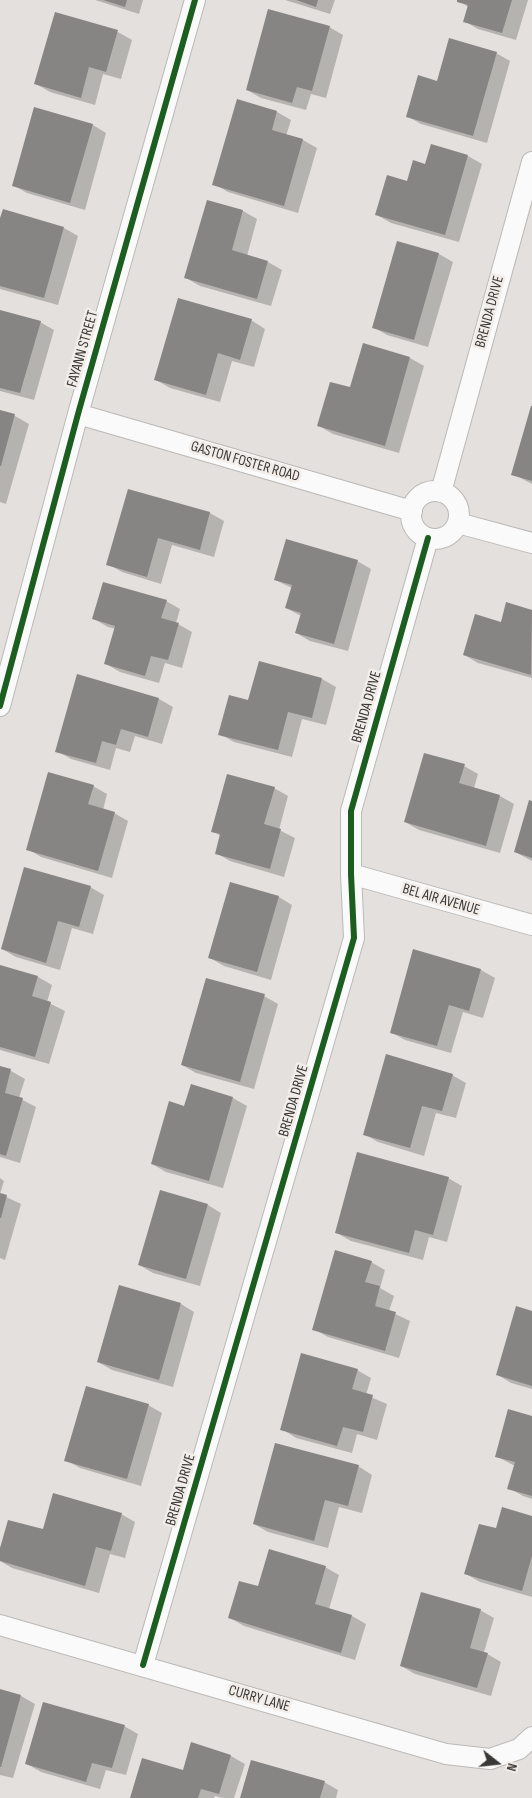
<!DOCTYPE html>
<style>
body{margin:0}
#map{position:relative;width:532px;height:1798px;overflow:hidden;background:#e3e0dd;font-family:"Sofia Sans Condensed",sans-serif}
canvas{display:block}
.north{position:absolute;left:472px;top:1738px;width:50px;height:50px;-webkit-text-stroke:4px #f2ede9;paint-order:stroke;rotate:106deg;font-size:14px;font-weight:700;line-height:20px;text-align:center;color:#3a3836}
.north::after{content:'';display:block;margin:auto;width:18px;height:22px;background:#3a3836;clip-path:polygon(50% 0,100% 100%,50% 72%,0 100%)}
</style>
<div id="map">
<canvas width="532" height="1798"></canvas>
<div class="north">N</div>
</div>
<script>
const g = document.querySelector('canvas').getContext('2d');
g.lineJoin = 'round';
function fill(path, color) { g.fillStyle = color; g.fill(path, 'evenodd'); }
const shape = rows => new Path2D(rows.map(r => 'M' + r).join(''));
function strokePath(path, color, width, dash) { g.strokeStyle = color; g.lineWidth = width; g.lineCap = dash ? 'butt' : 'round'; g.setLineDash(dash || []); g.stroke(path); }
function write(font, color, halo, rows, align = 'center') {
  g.font = font + ' "Sofia Sans Condensed",sans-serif'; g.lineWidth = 5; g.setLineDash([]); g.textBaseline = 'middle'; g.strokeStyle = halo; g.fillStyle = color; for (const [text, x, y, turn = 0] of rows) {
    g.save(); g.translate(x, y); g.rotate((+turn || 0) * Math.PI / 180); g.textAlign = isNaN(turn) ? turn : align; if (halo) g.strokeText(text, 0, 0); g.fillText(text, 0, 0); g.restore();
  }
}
fill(shape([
 [95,0,143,0,139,14],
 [285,0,335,0,330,14],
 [458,0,528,0,516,40,478,29,464,21,468,7],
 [56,14,118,32,132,40,121,79,103,74,95,105,50,92,36,84],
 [329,27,343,35,326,98,311,94,306,110,261,98,247,90],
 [496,53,510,61,487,143,421,124,407,116,438,82],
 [238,101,277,112,291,120,286,136,303,140,317,148,298,213,228,192,214,184],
 [93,125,106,133,85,210,27,193,13,185],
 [432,146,468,156,482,164,459,242,391,223,377,215,426,165],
 [208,201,243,211,257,219,247,256,268,262,282,270,271,306,200,286,186,278],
 [3,211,64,228,78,236,58,305,0,289,0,223],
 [398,243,439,254,453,262,428,347,387,335,373,327],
 [0,311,40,322,54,330,34,400,0,391],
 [251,320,265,329,254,367,232,361,220,402,170,388,156,380],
 [364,345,410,358,424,366,399,453,333,434,319,426,351,389],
 [532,409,532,484,513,474],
 [0,411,15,416,29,424,6,504,0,502],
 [129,490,210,513,224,521,214,557,172,545,161,584,122,572,108,564],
 [357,561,371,569,348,651,310,641,296,633,301,616,286,608,292,588,275,580],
 [166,601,180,609,176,623,192,632,182,668,165,663,159,683,120,672,106,664,116,629,108,627,94,619],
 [507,604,532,611,532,678,478,663,464,655,502,623],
 [78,676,159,699,173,707,162,744,135,736,130,752,116,748,110,770,71,759,57,751],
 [322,679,336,687,326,725,302,719,292,757,234,742,220,734],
 [464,766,478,774,474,788,500,796,514,804,500,853,419,830,405,822],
 [93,786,107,794,103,810,114,813,128,821,112,878,41,857,28,849],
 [274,788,288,796,279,830,295,838,284,877,230,861,216,853,221,836,212,831],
 [532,803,532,861,515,852],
 [90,887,104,895,93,934,72,928,60,970,16,957,2,949],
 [279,897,292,905,271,980,224,966,210,958],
 [414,951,481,970,495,978,483,1018,463,1012,451,1053,405,1040,391,1032],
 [0,966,38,977,52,985,47,1002,65,1011,49,1064,0,1050],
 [264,996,278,1004,254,1089,196,1073,182,1065],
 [0,1067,11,1071,25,1079,19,1098,36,1107,20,1163,0,1157],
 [452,1075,466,1083,456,1118,436,1113,424,1156,378,1142,364,1134],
 [233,1098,247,1106,223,1188,166,1172,152,1164,185,1107],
 [0,1178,4,1181,0,1194,21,1204,5,1260,0,1258],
 [448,1178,462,1186,447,1242,429,1237,423,1260,351,1241,337,1233],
 [208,1205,221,1213,200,1286,153,1273,139,1265],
 [371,1262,385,1270,380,1288,394,1296,389,1311,410,1321,399,1358,328,1337,314,1329],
 [181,1304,194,1312,173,1387,112,1370,98,1362],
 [532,1312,532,1389,511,1383,498,1375],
 [357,1370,371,1378,366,1395,387,1404,377,1440,357,1434,352,1453,296,1438,282,1429],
 [148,1405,162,1413,141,1486,80,1468,66,1460],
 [532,1417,532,1499,523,1496,509,1488,515,1466,496,1456],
 [358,1466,372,1475,362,1513,339,1507,328,1548,268,1532,254,1524],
 [121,1514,135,1522,125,1558,110,1554,99,1593,12,1568,0,1561,0,1553,44,1531],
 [532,1517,532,1597,480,1582,466,1574,497,1530],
 [325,1567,339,1575,329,1609,352,1616,366,1624,355,1660,244,1626,230,1618,258,1588],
 [480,1610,494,1618,484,1652,501,1662,491,1696,415,1674,401,1666],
 [0,1690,21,1696,35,1704,13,1778,0,1775],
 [124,1726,138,1734,126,1775,106,1770,100,1789,41,1772,27,1764],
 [231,1756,245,1764,234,1798,223,1798,215,1796,214,1798,131,1798,184,1771],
 [324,1782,338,1790,336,1798,241,1798]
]), '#0003');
fill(shape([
 [103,0,127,0,125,7],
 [296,0,318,0,316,7],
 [457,0,512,0,502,33,463,22,468,5,457,2],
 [268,9,330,26,312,91,297,87,292,103,246,90],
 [55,12,118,30,106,72,89,67,81,98,34,84],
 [449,38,497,52,473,136,406,117,418,75,437,81],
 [237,99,277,111,272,130,303,139,284,206,212,185],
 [34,107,93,124,70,203,12,186],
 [431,144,468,155,445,235,375,215,387,175,407,181,413,160,425,164],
 [207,200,243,210,232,250,268,261,257,299,184,278],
 [3,209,64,227,44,298,0,286,0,218],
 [397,241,439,253,414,340,372,328],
 [178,298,252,319,240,360,218,353,206,395,154,380],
 [0,310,41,321,20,393,0,388],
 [363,343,410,357,385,446,317,426,330,382,350,387],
 [531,406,532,406,532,481,511,475],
 [0,410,15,414,1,466,0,466],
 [128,489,210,512,200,550,158,538,147,577,106,565],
 [286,539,358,560,334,644,295,633,301,613,285,608,292,585,274,580],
 [103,582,167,600,161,618,179,623,168,660,151,656,145,676,104,664,115,626,92,619],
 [506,602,532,610,531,675,463,655,475,614,501,622],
 [259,661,322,678,312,718,288,712,278,750,218,735,229,695,248,700],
 [77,674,159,698,148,737,121,729,116,745,102,741,96,763,55,752],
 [424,753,465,764,459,783,500,795,486,846,404,822],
 [48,772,94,785,88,804,115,812,98,871,26,850],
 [227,774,275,787,264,824,281,829,270,869,215,854,220,834,211,832],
 [529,800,532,801,532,858,514,852],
 [24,867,91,886,79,927,58,921,46,963,1,949],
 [230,882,279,896,257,972,208,958],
 [413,949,481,969,469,1011,449,1005,437,1046,390,1033],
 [0,965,38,976,32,996,51,1002,35,1057,0,1047],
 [206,978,265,994,240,1082,181,1065],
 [386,1054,453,1074,442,1111,422,1106,410,1148,363,1135],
 [0,1066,11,1069,5,1093,23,1098,6,1156,0,1154],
 [191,1084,233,1097,209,1181,151,1164,169,1101,184,1106],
 [357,1152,449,1177,433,1235,415,1230,409,1253,335,1233],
 [160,1190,208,1204,186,1279,138,1265],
 [0,1193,7,1195,1,1218,0,1218],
 [335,1250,372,1261,365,1282,380,1286,375,1306,396,1312,385,1351,312,1330],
 [119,1285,181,1303,159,1380,97,1362],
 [516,1306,532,1311,532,1386,496,1375],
 [301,1353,358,1369,352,1389,373,1395,363,1432,343,1427,337,1446,280,1430],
 [86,1386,149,1404,127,1479,64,1461],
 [508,1409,532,1416,532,1496,507,1489,515,1462,495,1457],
 [275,1443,359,1465,348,1506,325,1500,314,1541,253,1524],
 [53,1493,122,1513,111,1551,96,1547,85,1586,0,1561,0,1548,8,1520,43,1529],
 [502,1507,532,1516,532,1556,522,1591,464,1574,479,1524,496,1528],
 [269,1549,326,1566,315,1604,352,1615,341,1653,228,1618,239,1581,258,1586],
 [421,1592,481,1609,470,1648,488,1653,477,1688,400,1666],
 [0,1689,21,1695,1,1767,0,1767],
 [43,1702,125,1725,112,1768,92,1763,86,1782,25,1764],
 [191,1742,231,1755,219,1794,201,1789,198,1798,130,1798,142,1758,183,1770],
 [251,1760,325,1781,320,1798,240,1798]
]), '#878583');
const street = shape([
 [78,414,412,511],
 '411 515a24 24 0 1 1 48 0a24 24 0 1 1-48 0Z',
 [441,492,532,162],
 [458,523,532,543],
 [0,706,78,414,195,0],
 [351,874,532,925],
 [0,1625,446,1754,490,1759,519,1749,532,1737],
 [143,1665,354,938,351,874,351,811,428,538]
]);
strokePath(street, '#bbb9b7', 22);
strokePath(street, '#fbfafa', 20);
strokePath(shape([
 [0,706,78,414,195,0],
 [143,1665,354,938,351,874,351,811,428,538]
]), '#1b5e20', 6);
write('15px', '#3a3836', '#f2ede9', [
 ["BRENDA DRIVE",490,312,-75],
 ["FAYANN STREET",83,349,-74],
 ["GASTON FOSTER ROAD",245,462,16],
 ["BRENDA DRIVE",367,707,-74],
 ["BEL AIR AVENUE",441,900,16],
 ["BRENDA DRIVE",294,1101,-74],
 ["BRENDA DRIVE",181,1490,-74],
 ["CURRY LANE",259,1699,16]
]);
</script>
